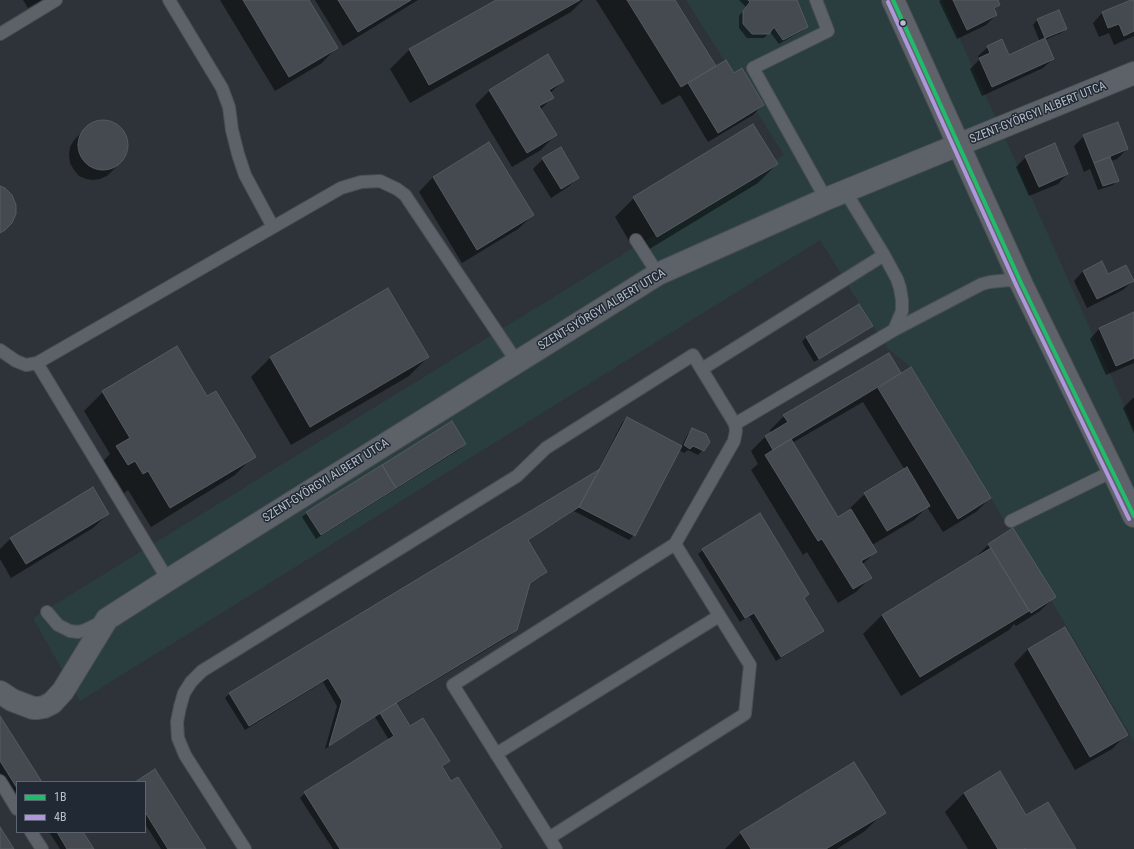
<!DOCTYPE html>
<meta charset="utf-8">
<style>
body{margin:0}
#map{position:relative;width:1134px;height:849px;overflow:hidden;background:#2d3339;font-family:"Roboto Condensed",sans-serif}
canvas{display:block}
.legend{position:absolute;left:16px;top:781px;width:130px;height:52px;box-sizing:border-box;background:#202934;border:1px solid #5c6570;margin:0;padding:5px 7px;list-style:none;font-size:12px;color:#b7bfc9}
.legend li{display:flex;align-items:center;gap:8px;height:20px}
.legend b{width:20px;border:1px solid #5c6570}
</style>
<div id="map">
<canvas width="1134" height="849"></canvas>
<ul class="legend">
<li><b style="height:5px;background:#20bc6c"></b>1B</li>
<li><b style="height:5px;background:#ae97db"></b>4B</li>
</ul>
</div>
<script>
const g = document.querySelector('canvas').getContext('2d');
g.lineJoin = 'round';
function fill(path, color) { g.fillStyle = color; g.fill(path, 'evenodd'); }
const shape = rows => new Path2D(rows.map(r => 'M' + r).join(''));
function strokePath(path, color, width, dash) { g.strokeStyle = color; g.lineWidth = width; g.lineCap = dash ? 'butt' : 'round'; g.setLineDash(dash || []); g.stroke(path); }
function write(font, color, halo, rows, align = 'center') {
  g.font = font + ' "Roboto Condensed",sans-serif'; g.lineWidth = 3; g.setLineDash([]); g.textBaseline = 'middle'; g.strokeStyle = halo; g.fillStyle = color; for (const [text, x, y, turn = 0] of rows) {
    g.save(); g.translate(x, y); g.rotate((+turn || 0) * Math.PI / 180); g.textAlign = isNaN(turn) ? turn : align; if (halo) g.strokeText(text, 0, 0); g.fillText(text, 0, 0); g.restore();
  }
}
fill(shape([
 [686,0,942,0,1010,149,1134,428,1134,741,991,498,911,367,887,348,820,240,80,701,33,618,784,155]
]), '#2a3e40');
fill(shape([
 [23,0,42,0,28,8],
 [220,0,307,0,336,48,322,63,275,91],
 [315,0,418,0,343,46],
 [498,0,583,0,571,12,410,103,390,69,409,50],
 [596,0,674,0,715,66,711,69,734,74,763,105,753,115,708,142,680,95,662,105],
 [739,0,796,0,807,27,802,31,779,44,770,32,764,38,747,38,739,28,739,16,746,7],
 [941,0,996,0,999,5,993,10,996,15,986,25,957,39,939,1],
 [1134,0,1134,36,1114,45,1109,33,1099,37,1093,23,1102,13],
 [1058,11,1066,29,1061,33,1045,40,1053,59,1043,68,982,96,970,69,979,60,978,56,988,47,1008,56,1040,42,1033,25,1037,20],
 [563,81,550,93,552,98,540,110,555,135,541,150,512,167,475,105,490,90],
 [99,121,109,121,117,125,124,132,127,141,128,150,124,159,107,176,100,179,93,180,86,179,79,176,74,170,70,163,69,155,70,147,74,140,84,130,90,125],
 [753,125,777,164,758,183,638,256,615,217,634,198],
 [1084,136,1127,149,1117,159,1111,161,1118,180,1113,185,1098,190,1090,169,1084,172,1074,146],
 [1026,157,1067,174,1058,184,1029,196,1016,167],
 [543,159,578,178,568,187,551,198,533,169],
 [433,177,533,215,518,229,462,263,419,192],
 [1083,271,1108,275,1133,281,1123,290,1087,308,1074,281],
 [388,289,428,357,409,376,291,445,251,377,270,358],
 [859,305,871,325,867,330,814,362,802,342,806,337],
 [1134,313,1134,363,1106,375,1090,339,1099,329],
 [889,354,901,374,990,498,976,512,943,532,927,507,914,520,872,545,876,551,862,565,870,578,856,592,838,603,807,552,803,555,751,470,758,464,751,451,765,437,771,433,770,430,784,416],
 [863,402,905,470,865,494,850,508,851,510,838,518,792,443],
 [103,392,207,397,254,456,235,475,151,527,128,490,124,493,116,479,108,484,98,466,110,454,84,411],
 [1133,398,1134,398,1134,433,1123,408],
 [627,418,681,447,688,434,693,429,709,442,698,455,688,450,684,453,679,450,634,535,629,540,574,511,527,541,546,572,541,577,528,584,516,630,511,635,396,704,410,727,449,761,442,767,451,782,498,849,333,849,300,798,305,793,389,740,375,717,325,749,337,706,323,682,245,730,225,698,230,693,597,472,622,423],
 [465,444,460,449,316,539,302,517,307,513],
 [108,514,93,528,11,578,0,559,0,549,11,538],
 [989,544,1054,597,1040,611,1016,626,1014,624,1009,630,901,696,863,634,882,615,974,559],
 [703,550,803,599,823,631,818,635,776,661,749,616,740,622,698,554],
 [1028,649,1127,734,1112,749,1075,770,1014,664],
 [0,718,40,782,17,782,17,800,0,773],
 [155,770,205,849,161,849,145,824,145,782,137,782],
 [964,793,1026,816,1075,849,968,849,945,812],
 [884,812,865,831,837,849,725,849,741,833],
 [49,832,82,832,93,849,60,849]
]), '#0007');
const building = shape([
 [243,0,309,0,338,48,289,77,243,0],
 [338,0,411,0,358,32,338,0],
 [496,0,580,0,429,85,409,49,496,0],
 [627,0,675,0,716,66,681,87,627,0],
 [748,0,797,0,808,27,783,40,774,27,769,34,752,34,743,24,743,11,750,2,748,0],
 [953,0,998,0,1000,5,994,8,997,15,967,30,953,0],
 [1131,0,1134,0,1134,31,1124,36,1119,24,1108,28,1102,12,1131,0],
 [1059,10,1067,29,1045,38,1037,19,1059,10],
 [1045,38,1054,59,992,87,979,58,990,53,987,46,1002,39,1009,55,1045,38],
 [548,54,564,81,549,90,554,98,539,106,557,135,527,153,489,90,548,54],
 [726,60,734,73,742,68,764,105,718,133,688,83,726,60],
 '78 145a25 25 0 1 1 50 0a25 25 0 1 1-50 0Z',
 [1118,122,1128,149,1094,163,1083,135,1118,122],
 [753,124,778,164,657,237,633,197,753,124],
 [489,142,534,215,477,250,433,177,489,142],
 [1055,143,1068,174,1039,187,1025,156,1055,143],
 [561,147,579,178,561,189,542,158,561,147],
 [1110,157,1119,181,1103,186,1094,163,1110,157],
 [0,186,5,188,12,195,16,205,16,214,12,223,5,230,0,233,0,186],
 [1102,261,1108,274,1126,265,1134,281,1097,299,1083,271,1102,261],
 [388,288,429,357,310,427,270,357,388,288],
 [859,304,873,326,819,359,806,337,859,304],
 [1134,312,1134,358,1116,366,1099,328,1134,312],
 [177,346,207,396,216,391,256,457,170,508,148,471,143,474,135,461,128,465,116,446,130,438,102,391,177,346],
 [889,353,901,373,773,450,765,436,788,422,783,415,889,353],
 [911,367,991,498,958,519,878,388,911,367],
 [627,417,682,446,635,536,579,507,627,417],
 [452,421,466,444,396,488,382,465,452,421],
 [692,428,706,434,710,442,704,451,693,446,690,449,684,445,692,428],
 [791,439,838,517,851,509,877,552,861,561,872,578,853,589,822,539,818,541,765,455,791,439],
 [382,465,396,488,321,535,306,512,382,465],
 [907,467,930,506,887,531,864,493,907,467],
 [600,469,579,507,528,540,547,572,530,583,517,630,396,703,329,746,342,701,328,678,249,726,229,693,600,469],
 [93,487,109,514,26,564,10,538,93,487],
 [760,513,809,594,804,598,824,631,781,657,754,613,745,618,702,549,760,513],
 [1013,528,1056,597,1031,613,988,544,1013,528],
 [991,548,1029,611,920,677,882,615,991,548],
 [1065,627,1128,735,1090,757,1028,649,1065,627],
 [396,703,410,726,423,718,450,761,442,766,451,781,458,777,502,847,499,849,340,849,304,792,394,736,380,713,396,703],
 [0,716,42,782,17,782,17,788,0,761,0,716],
 [854,762,886,813,826,849,751,849,740,832,854,762],
 [155,769,206,849,168,849,145,812,145,782,135,782,155,769],
 [1000,771,1026,815,1048,802,1076,849,1026,849,1025,848,1024,849,998,849,964,793,1000,771],
 [0,827,14,849,0,849,0,827],
 [57,832,83,832,94,849,67,849,57,832]
]);
fill(building, '#454a50');
strokePath(building, '#545a61', 1);
const service = shape([
 [169,0,222,88,229,107,232,130,238,154,245,175,273,227],
 [816,0,828,31,753,68,826,199],
 [0,34,56,0],
 [636,240,658,274],
 [884,255,897,279,900,288,902,300,902,311,894,330],
 [0,350,16,361,26,365,37,363,341,188,361,182,380,181,397,189,405,195,517,362],
 [37,363,168,580],
 [702,369,884,255,845,191],
 [735,424,894,330,982,284,990,282,1009,280,1022,284],
 [1011,521,1113,471],
 [47,612,58,625,70,631,78,632,85,630,102,622],
 [496,754,719,616],
 [0,781,17,809],
 [31,832,42,849],
 [549,838,453,685,675,544],
 [245,849,185,755,178,738,177,722,180,707,184,693,191,682,202,671,517,476,546,448,693,355,735,424,736,431,734,441,675,544,750,665,745,714,549,838,556,849]
]);
const minor = shape([
 [0,692,12,700,33,708,38,708,44,707,52,703,63,691,107,619,168,580,658,274,826,199,1134,73]
]);
const primary = shape([
 [893,0,1022,285,1113,471,1134,516]
]);
strokePath(service, '#4a4f54', 14);
strokePath(minor, '#4a4f54', 24);
strokePath(primary, '#4b4f56', 24);
strokePath(service, '#5d6168', 12);
strokePath(minor, '#5d6168', 22);
strokePath(primary, '#5f6369', 22);
strokePath(shape([
 [893,0,1022,285,1134,516]
]), '#20bc6c', 4);
strokePath(shape([
 [888,2,1017,287,1129,519]
]), '#ae97db', 4);
for (const [x, y, r, color] of [
 [903,23,3.5,"#b7bfc9"]
]) { const dot = new Path2D(); dot.arc(x, y, r, 0, 2 * Math.PI); g.fillStyle = color; g.fill(dot); strokePath(dot, '#202934', 1.5); }
write('12px', '#b7bfc9', '#202934', [
 ["SZENT-GYÖRGYI ALBERT UTCA",1038,113,-22],
 ["SZENT-GYÖRGYI ALBERT UTCA",602,310,-31],
 ["SZENT-GYÖRGYI ALBERT UTCA",326,481,-32]
]);
</script>
